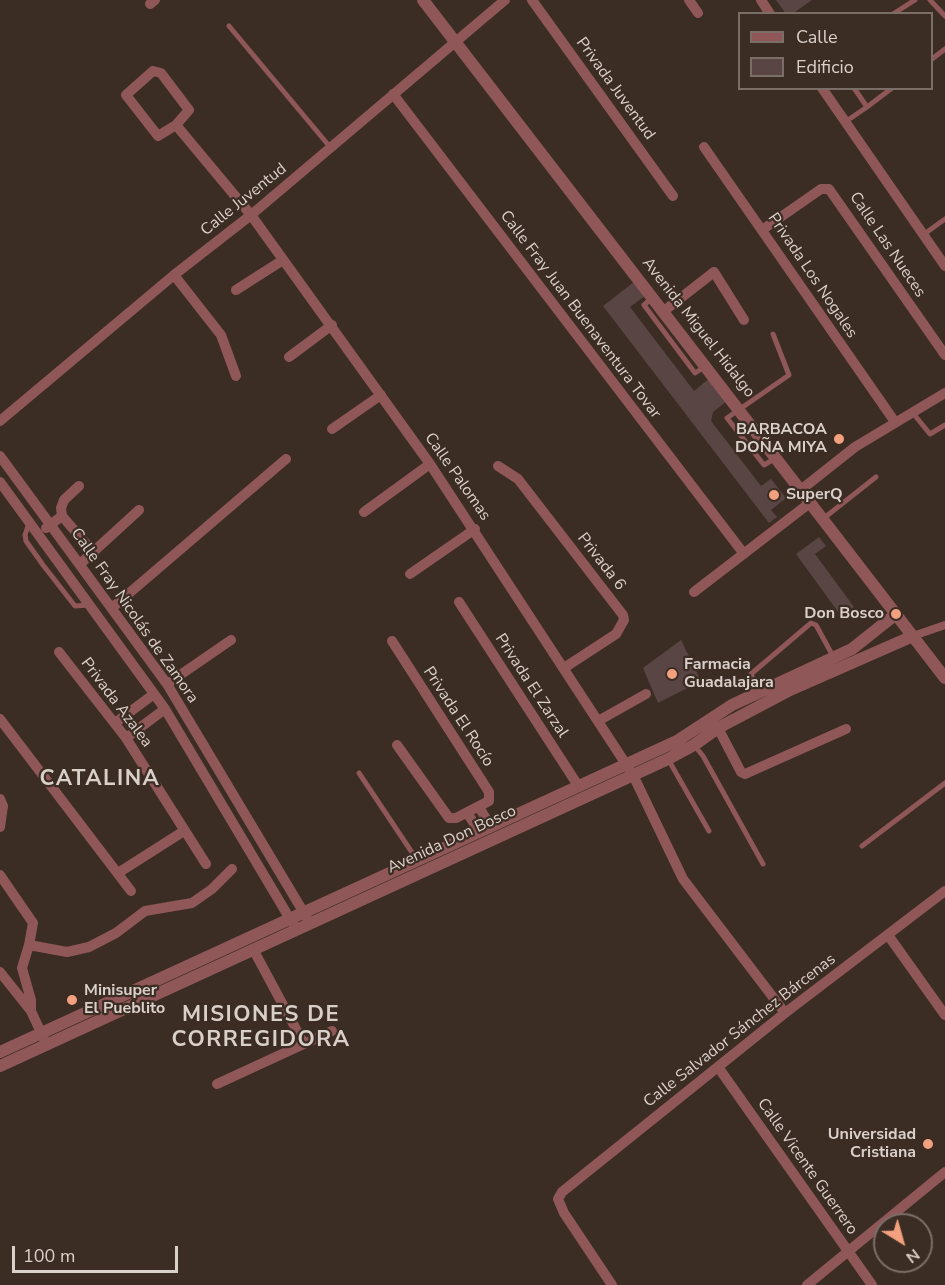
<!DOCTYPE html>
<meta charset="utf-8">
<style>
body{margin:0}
#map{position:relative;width:945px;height:1285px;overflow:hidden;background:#3c2d24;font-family:"Nunito Sans",sans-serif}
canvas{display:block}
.legend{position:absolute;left:738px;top:12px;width:195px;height:78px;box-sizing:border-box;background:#3c2d24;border:2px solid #7b6e66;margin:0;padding:8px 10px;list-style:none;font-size:18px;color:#dad0ca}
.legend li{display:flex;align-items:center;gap:12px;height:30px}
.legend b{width:30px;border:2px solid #7b6e66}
.north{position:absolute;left:873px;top:1213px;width:60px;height:60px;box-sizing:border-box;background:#3c2d24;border:2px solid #7b6e66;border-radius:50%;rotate:143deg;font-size:16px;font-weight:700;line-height:24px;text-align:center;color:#dad0ca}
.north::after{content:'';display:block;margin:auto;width:21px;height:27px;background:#f2a07e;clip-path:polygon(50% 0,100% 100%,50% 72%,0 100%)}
.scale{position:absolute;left:12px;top:1246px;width:166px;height:27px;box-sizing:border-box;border:3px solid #dad0ca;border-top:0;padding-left:8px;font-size:18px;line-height:21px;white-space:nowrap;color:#dad0ca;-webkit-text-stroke:4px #3c2d24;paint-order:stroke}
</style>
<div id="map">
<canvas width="945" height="1285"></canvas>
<ul class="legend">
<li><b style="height:8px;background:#8f5757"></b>Calle</li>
<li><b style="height:16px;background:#594544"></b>Edificio</li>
</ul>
<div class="north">N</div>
<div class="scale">100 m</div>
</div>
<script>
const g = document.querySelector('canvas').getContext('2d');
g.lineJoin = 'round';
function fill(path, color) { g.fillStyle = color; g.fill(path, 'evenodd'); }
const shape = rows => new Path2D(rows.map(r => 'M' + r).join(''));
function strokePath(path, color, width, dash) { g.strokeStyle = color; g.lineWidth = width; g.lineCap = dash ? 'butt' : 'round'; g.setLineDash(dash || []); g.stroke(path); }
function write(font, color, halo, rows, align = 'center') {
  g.font = font + ' "Nunito Sans",sans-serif'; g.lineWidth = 4.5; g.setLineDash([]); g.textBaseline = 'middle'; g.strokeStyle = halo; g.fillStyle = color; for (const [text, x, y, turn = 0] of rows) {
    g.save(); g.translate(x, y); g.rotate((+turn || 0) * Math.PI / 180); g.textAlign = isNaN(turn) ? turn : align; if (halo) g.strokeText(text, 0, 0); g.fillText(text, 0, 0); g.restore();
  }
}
fill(shape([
 [776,0,812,0,792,14,786,14],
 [638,279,649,293,630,307,694,391,710,378,727,401,713,412,711,421,761,486,771,479,786,498,771,510,777,517,769,523,603,306],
 [819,537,826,546,815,554,854,607,841,616,796,554],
 [681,640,701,681,658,703,643,668]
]), '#594544');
strokePath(shape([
 [930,0,945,16],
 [893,14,915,0],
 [229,26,330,147],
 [932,59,945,49],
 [867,107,892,88],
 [845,122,867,107,854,88],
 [923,235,945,219],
 [652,298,644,305,695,373,706,366],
 [773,334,789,375,727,418,764,465,776,458],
 [912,412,930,434,945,425],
 [824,518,876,477],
 [29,523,25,535,26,541,43,565,75,606,89,605],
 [758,692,751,674,811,623,816,625,834,658],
 [694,745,703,756,763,864],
 [668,759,709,831],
 [359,773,417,860],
 [862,846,945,783]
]), '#8f5757', 5);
strokePath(shape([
 [913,636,945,625]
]), '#8f5757', 8);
strokePath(shape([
 [532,0,673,196],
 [689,0,698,13],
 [761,0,770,14],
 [150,4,155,0],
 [153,71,161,73,189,110,176,125,158,136,126,95,153,71],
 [822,88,945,266],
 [393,94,744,554],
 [176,125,251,215,430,464,633,775,683,879,785,1013],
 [704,147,895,422],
 [762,230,821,189,829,189,945,355],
 [174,275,221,335,236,376],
 [236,290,283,260],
 [664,311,714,272,744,320],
 [289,357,332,325],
 [0,421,174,275,251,215,505,0],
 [332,429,381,395],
 [0,456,167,684,310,923],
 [498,466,518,479,623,615,624,620,616,634,564,668],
 [0,482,165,709,296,929],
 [802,489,855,447,945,393],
 [364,512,430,464],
 [62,516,61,508,64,500,79,486],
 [46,528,62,516,94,553],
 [80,564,139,510],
 [410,574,475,529],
 [694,592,811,502],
 [459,602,579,787],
 [113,607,286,459],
 [392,641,489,792,489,801,456,818,449,818,397,745],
 [59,652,126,738,206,864],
 [167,684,231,640],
 [0,719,131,891],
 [598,721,646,694],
 [115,723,154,694],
 [718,728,741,772,745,774,846,729],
 [126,738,165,709],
 [0,799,3,806,0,827],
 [479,807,491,827],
 [467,813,480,832],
 [118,873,184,831],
 [0,875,33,923,29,945],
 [888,935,945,1015],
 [253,949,304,1044],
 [0,972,31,1011,44,1039],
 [31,1011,31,1000,22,968,29,945,67,952,89,947,116,933,145,911,192,903,212,889,232,869],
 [718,1067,872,1285],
 [217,1084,332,1031],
 [612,1285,564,1213,558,1199,562,1192,785,1013,945,891],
 [807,1285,945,1172]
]), '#8f5757', 10);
strokePath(shape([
 [423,0,945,678],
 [0,1052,677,741,732,705,852,649,896,614],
 [0,1066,668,759,694,745,718,728,790,690,913,636]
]), '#8f5757', 12);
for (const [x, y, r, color] of [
 [839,439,6,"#f2a07e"],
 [774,495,6,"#f2a07e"],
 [896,614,6,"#f2a07e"],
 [672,674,6,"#f2a07e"],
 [72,1000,6,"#f2a07e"],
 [928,1144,6,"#f2a07e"]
]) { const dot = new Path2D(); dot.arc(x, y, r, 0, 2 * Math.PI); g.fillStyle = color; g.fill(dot); strokePath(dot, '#3c2d24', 2); }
write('16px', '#dad0ca', '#3c2d24', [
 ["Privada Juventud",615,89,54],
 ["Calle Juventud",244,200,-39],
 ["Calle Las Nueces",887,245,56],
 ["Privada Los Nogales",812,276,56],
 ["Calle Fray Juan Buenaventura Tovar",580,315,53],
 ["Avenida Miguel Hidalgo",698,328,52],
 ["Calle Palomas",457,477,55],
 ["Privada 6",601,562,52],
 ["Calle Fray Nicolás de Zamora",134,616,55],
 ["Privada El Zarzal",531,686,57],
 ["Privada Azalea",116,703,53],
 ["Privada El Rocío",458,717,57],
 ["Avenida Don Bosco",452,840,-25],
 ["Calle Salvador Sánchez Bárcenas",740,1031,-38],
 ["Calle Vicente Guerrero",807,1167,55]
]);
write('bold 16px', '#dad0ca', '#3c2d24', [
 ["BARBACOA",827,430],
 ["DOÑA MIYA",827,448],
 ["SuperQ",786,495,"left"],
 ["Don Bosco",884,614],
 ["Farmacia",684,665,"left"],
 ["Guadalajara",684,683,"left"],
 ["Minisuper",84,991,"left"],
 ["El Pueblito",84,1009,"left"],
 ["Universidad",916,1135],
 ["Cristiana",916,1153]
], 'right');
g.letterSpacing = '1.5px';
write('bold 22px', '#dad0ca', '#3c2d24', [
 ["CATALINA",100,780],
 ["MISIONES DE",261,1016],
 ["CORREGIDORA",261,1041]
]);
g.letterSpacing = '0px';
</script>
